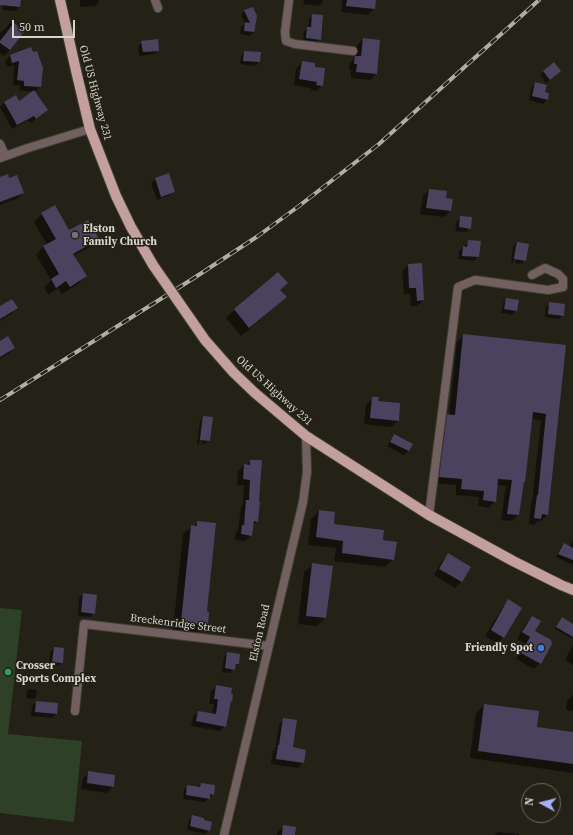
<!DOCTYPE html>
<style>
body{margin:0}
#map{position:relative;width:573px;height:835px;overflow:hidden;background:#242116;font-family:"Source Serif 4",serif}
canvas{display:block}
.north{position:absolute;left:521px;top:783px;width:40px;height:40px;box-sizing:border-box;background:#242116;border:1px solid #6c6960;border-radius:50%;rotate:277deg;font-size:11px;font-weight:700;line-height:16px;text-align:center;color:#d7d5ce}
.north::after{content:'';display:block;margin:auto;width:14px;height:18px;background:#a6b1fc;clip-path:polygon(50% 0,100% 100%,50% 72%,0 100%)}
.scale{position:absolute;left:12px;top:20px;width:63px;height:18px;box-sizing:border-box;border:2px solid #d7d5ce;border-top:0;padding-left:5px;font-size:12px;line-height:14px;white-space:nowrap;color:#d7d5ce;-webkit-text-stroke:3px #242116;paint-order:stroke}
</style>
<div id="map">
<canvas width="573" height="835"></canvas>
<div class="north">N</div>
<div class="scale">50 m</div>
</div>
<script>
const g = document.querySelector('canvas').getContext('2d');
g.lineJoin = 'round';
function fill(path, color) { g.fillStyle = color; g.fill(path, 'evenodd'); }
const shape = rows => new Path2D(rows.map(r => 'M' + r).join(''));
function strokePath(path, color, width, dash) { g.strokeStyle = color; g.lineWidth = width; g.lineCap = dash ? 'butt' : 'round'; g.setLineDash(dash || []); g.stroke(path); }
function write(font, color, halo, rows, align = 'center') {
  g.font = font + ' "Source Serif 4",serif'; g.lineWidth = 3; g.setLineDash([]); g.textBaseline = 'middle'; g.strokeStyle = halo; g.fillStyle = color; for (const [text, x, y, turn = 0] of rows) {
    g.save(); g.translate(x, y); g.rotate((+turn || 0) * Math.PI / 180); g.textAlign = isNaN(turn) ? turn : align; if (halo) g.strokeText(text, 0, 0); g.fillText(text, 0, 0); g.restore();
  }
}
fill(shape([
 [0,608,22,610,8,734,82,741,74,822,0,813]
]), '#2e4027');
fill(shape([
 [4,0,20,0,19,7,15,11,3,10],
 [80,0,99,0,99,2,95,6,80,7],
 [304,0,323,0,323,2,319,6,303,4],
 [342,0,375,0,374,9,368,15,341,12],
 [245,11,256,16,253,33,250,36,240,34,241,27,245,24,241,15],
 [313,15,320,39,316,43,303,42,304,32,308,28,309,19],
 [11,22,23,31,10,50,4,56,0,53,0,32,1,33],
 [363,39,379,40,376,74,370,80,351,78,351,70,349,70,350,63,356,57,357,45],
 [142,42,158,50,154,54,139,56,138,46],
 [31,49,40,87,34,92,47,110,42,115,30,123,28,120,12,129,0,107,5,102,19,103,34,92,19,90,20,85,13,85,14,65,7,67,5,61,10,56],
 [245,52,259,62,255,66,240,64,241,56],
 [302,62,314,68,322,85,316,91,311,90,311,88,294,85,296,69],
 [554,63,556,75,546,83,540,75],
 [536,83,544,93,547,100,543,104,529,100,532,87],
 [168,175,174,192,170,195,157,200,151,183,155,179],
 [0,178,9,179,23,193,16,199,0,205],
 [429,190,445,199,452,200,450,211,444,217,420,214,423,196],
 [42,214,69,232,98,239,90,247,73,256,86,276,78,284,62,294,58,288,48,295,44,287,51,280,36,255,43,247,47,245,34,222],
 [461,217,470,228,466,232,455,231,457,221],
 [469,241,478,257,474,261,458,259,459,251,463,247,464,248,465,245],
 [517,243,525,260,522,264,515,263,517,246,515,246,513,263,511,263,513,247],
 [408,265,423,300,417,306,411,306,410,294,404,294,402,271],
 [278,274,279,290,285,297,277,305,241,336,226,318,234,310],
 [507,299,516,311,512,315,501,313,503,303],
 [550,303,563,315,559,319,545,317,546,307],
 [0,307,17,308,11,314,0,321],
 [464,335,565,346,547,515,541,521,538,521,534,525,529,524,531,503,532,502,541,420,531,419,518,515,512,521,501,520,506,486,497,485,495,501,489,508,478,506,479,497,456,495,456,485,434,483,441,422,448,415,449,415,457,342],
 [0,342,14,348,8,354,0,359],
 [373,398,398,421,391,427,364,424,366,404],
 [204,417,209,440,205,444,201,444,204,420,202,420,199,444,197,443,200,421],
 [394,435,412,444,408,451,404,455,387,446,391,439],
 [251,461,257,521,252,526,251,535,245,541,235,540,236,532,238,530,241,507,243,505,244,485,237,485,238,471,244,465,246,465],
 [319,511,332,525,382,541,393,559,385,567,334,561,336,548,308,545,311,519],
 [198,522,207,624,199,632,173,630,183,534,192,526,194,526],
 [573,540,573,565,556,557,561,547,564,544,569,547],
 [448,555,469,567,461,582,455,588,434,575,442,561],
 [313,564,332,566,325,618,317,626,298,624,304,572],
 [83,594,94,613,90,617,78,616,79,598],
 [509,601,504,637,497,643,485,636,503,607],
 [532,617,540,663,534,669,516,659,525,643,517,639,526,623],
 [560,620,573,625,573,639,555,629],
 [573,645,573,665,565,660],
 [54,648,62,662,58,666,49,665,50,652],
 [228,653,238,664,230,673,222,672,224,657],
 [216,686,231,701,229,703,225,726,220,731,191,726,193,717,198,712,212,714,214,704,209,704,211,692],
 [29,689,37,690,36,697,34,699,26,698,27,690],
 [573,695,573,711,566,710,567,701],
 [36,702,56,714,52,718,31,716,32,706],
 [484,705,536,728,573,733,573,773,470,758,476,713],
 [284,719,291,748,303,762,298,768,271,764,273,751,275,750,279,725],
 [89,772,113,787,106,793,81,789,83,778],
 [201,784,213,794,205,802,183,799,184,790,188,786,197,788],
 [193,816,202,821,209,830,205,834,187,830,189,820],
 [284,826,294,835,277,835,278,832],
 [498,832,519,834,519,835,495,835]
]), '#0007');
fill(shape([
 [0,0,21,0,20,7,0,5],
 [347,0,376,0,375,9,346,6],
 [253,7,257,16,254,33,254,32,244,31,245,22,250,23,244,10],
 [312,14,323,15,321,40,306,38,307,27,311,27],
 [14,23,25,31,10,50,0,43,0,41],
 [363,38,380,40,377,74,356,72,357,64,354,64,355,56,361,56],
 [158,39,159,51,143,52,141,41],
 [31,47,33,52,37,51,43,68,41,87,24,86,24,81,17,80,19,61,12,63,10,55],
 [244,51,261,52,260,62,243,61],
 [302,61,315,63,315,67,325,68,323,86,316,85,317,82,299,79],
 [554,62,561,71,550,80,543,71],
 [535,82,547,85,545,92,549,93,548,100,532,96],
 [34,90,48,110,36,119,34,116,17,125,4,102,16,95,19,101],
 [169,173,175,192,161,197,155,178],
 [8,174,9,178,17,175,24,193,0,202,0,177],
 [429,189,447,191,446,198,453,199,451,211,426,208],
 [55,205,69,230,88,220,99,239,73,254,87,276,70,287,66,281,56,288,51,279,59,274,43,246,56,239,41,213],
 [460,216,472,217,471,229,459,227],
 [468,240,481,241,479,257,462,256,463,246,467,247],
 [517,242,529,244,526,261,514,259],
 [422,263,424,300,417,301,416,288,409,288,408,264],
 [278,272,288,283,280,290,287,297,249,328,234,309],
 [506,298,519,300,517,311,504,309],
 [12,299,18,308,0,319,0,306],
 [549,302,565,304,564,316,548,314],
 [463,334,566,345,548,515,542,514,541,519,534,518,537,495,538,495,546,414,533,412,525,482,524,482,519,515,507,514,512,480,498,479,496,502,483,500,484,491,461,489,462,479,439,477,447,414,455,415],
 [8,336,15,348,0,357,0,341],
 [372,397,379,397,378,401,400,403,399,421,370,418],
 [203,416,213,417,210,441,200,440],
 [394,434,413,444,409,451,390,442],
 [250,460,262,460,259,501,260,501,258,522,254,521,252,536,241,534,242,525,244,525,246,500,249,500,250,480,243,479,244,464,250,465],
 [319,510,335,512,334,524,384,530,383,540,397,542,394,560,342,553,343,541,316,537],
 [197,521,216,523,207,611,209,612,208,625,181,622,191,525,197,526],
 [564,543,573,548,573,560,558,554],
 [448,553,471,567,462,582,439,569],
 [312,563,333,566,326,618,306,616],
 [83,593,97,595,95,614,81,612],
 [508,599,522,608,504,638,491,630],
 [532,616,541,621,535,631,551,640,552,644,541,664,521,653,530,637,522,632],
 [562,617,573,624,573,637,556,627],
 [54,647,64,648,63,663,52,662],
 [227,652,240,654,239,664,236,664,235,670,225,668],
 [216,685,232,688,231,694,233,694,232,702,231,701,226,727,196,721,198,711,216,714,218,699,214,699],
 [36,701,58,703,57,714,35,712],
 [484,704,539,711,537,727,573,732,573,764,478,751],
 [283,718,297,720,293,747,306,750,304,763,276,759,278,745,279,745],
 [88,771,115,775,114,787,87,783],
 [201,783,215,785,214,795,210,794,210,799,186,795,187,785,200,787],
 [192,815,204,818,204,820,212,822,210,831,190,826],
 [283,825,296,827,295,835,282,835]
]), '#4b4260');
const street = shape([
 [155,0,158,8],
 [289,0,285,32,286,41,295,44,353,51],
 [0,144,5,155],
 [0,158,28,148,90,129],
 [429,515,458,287,475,280,548,290,563,287,563,279,558,274,545,268,532,275],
 [75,711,84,624,269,646],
 [224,835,303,502,307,472,306,436]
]);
const primary = shape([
 [60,0,77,75,90,129,116,196,131,227,153,265],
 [196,327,205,340,234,373,255,393,306,436,429,515,513,561,561,585,573,590]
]);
strokePath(street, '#413e33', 10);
strokePath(primary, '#413e33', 12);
strokePath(street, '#71605f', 8);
strokePath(primary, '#c3a09e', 10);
const rail = shape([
 [0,400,194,278,258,236,299,206,379,144,539,0]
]);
strokePath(rail, '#b0aea6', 4);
strokePath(rail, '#242116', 2.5, [8]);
const primaryBridge = shape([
 [153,265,196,327]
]);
strokePath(primaryBridge, '#413e33', 12, []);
strokePath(primaryBridge, '#c3a09e', 10);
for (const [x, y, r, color] of [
 [75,235,4,"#6b7280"],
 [541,648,4,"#3f7fe0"],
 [8,672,4,"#2e9e5b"]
]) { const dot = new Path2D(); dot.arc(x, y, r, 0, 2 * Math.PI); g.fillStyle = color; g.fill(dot); strokePath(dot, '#242116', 1.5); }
write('11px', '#d7d5ce', '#242116', [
 ["Old US Highway 231",95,93,75],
 ["Old US Highway 231",274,391,42],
 ["Breckenridge Street",178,624,7],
 ["Elston Road",260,633,-77]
]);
write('bold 11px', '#d7d5ce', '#242116', [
 ["Elston",83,229],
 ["Family Church",83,242],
 ["Friendly Spot",533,648,"right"],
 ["Crosser",16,666],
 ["Sports Complex",16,679]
], 'left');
</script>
